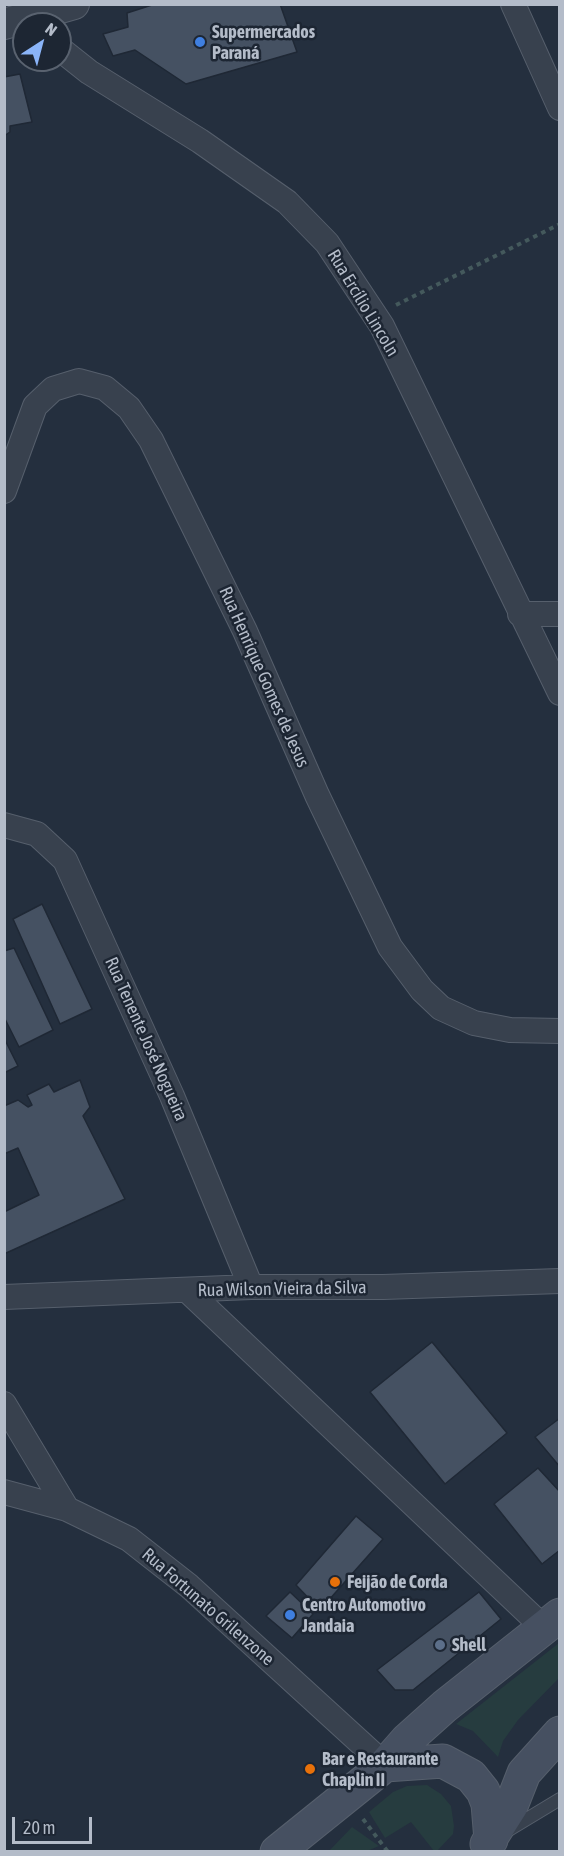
<!DOCTYPE html>
<meta charset="utf-8">
<style>
body{margin:0}
#map{position:relative;width:564px;height:1856px;overflow:hidden;background:#242f3e;font-family:"Asap Condensed",sans-serif}
canvas{display:block}
.frame{position:absolute;inset:0;border:6px solid #b4bcc9;pointer-events:none}
.north{position:absolute;left:12px;top:12px;width:60px;height:60px;box-sizing:border-box;background:#1d2633;border:2px solid #59626f;border-radius:50%;rotate:36deg;font-size:16px;font-weight:700;line-height:24px;text-align:center;color:#b4bcc9}
.north::after{content:'';display:block;margin:auto;width:21px;height:27px;background:#8ab4f8;clip-path:polygon(50% 0,100% 100%,50% 72%,0 100%)}
.scale{position:absolute;left:12px;top:1817px;width:80px;height:27px;box-sizing:border-box;border:3px solid #b4bcc9;border-top:0;padding-left:8px;font-size:18px;line-height:21px;white-space:nowrap;color:#b4bcc9;-webkit-text-stroke:4px #1d2633;paint-order:stroke}
</style>
<div id="map">
<canvas width="564" height="1856"></canvas>
<div class="frame"></div>
<div class="north">N</div>
<div class="scale">20 m</div>
</div>
<script>
const g = document.querySelector('canvas').getContext('2d');
g.lineJoin = 'round';
function fill(path, color) { g.fillStyle = color; g.fill(path, 'evenodd'); }
const shape = rows => new Path2D(rows.map(r => 'M' + r).join(''));
function strokePath(path, color, width, dash) { g.strokeStyle = color; g.lineWidth = width; g.lineCap = dash ? 'butt' : 'round'; g.setLineDash(dash || []); g.stroke(path); }
function write(font, color, halo, rows, align = 'center') {
  g.font = font + ' "Asap Condensed",sans-serif'; g.lineWidth = 5; g.setLineDash([]); g.textBaseline = 'middle'; g.strokeStyle = halo; g.fillStyle = color; for (const [text, x, y, turn = 0] of rows) {
    g.save(); g.translate(x, y); g.rotate((+turn || 0) * Math.PI / 180); g.textAlign = isNaN(turn) ? turn : align; if (halo) g.strokeText(text, 0, 0); g.fillText(text, 0, 0); g.restore();
  }
}
fill(shape([
 [559,1643,559,1678,518,1720,503,1741,498,1757,473,1731,456,1724],
 [427,1785,441,1794,451,1806,454,1826,453,1834,437,1851,434,1851,411,1822,385,1838,369,1812,393,1792,407,1786],
 [352,1827,379,1846,367,1851,329,1851]
]), '#263c3f');
const building = shape([
 [155,4,280,4,297,52,186,84,135,50,113,56,103,34,128,27,127,13,155,4],
 [20,74,32,122,10,126,10,132,4,136,4,77,20,74],
 [42,904,92,1009,60,1024,13,919,42,904],
 [14,948,53,1030,19,1047,4,1017,4,951,14,948],
 [4,1038,18,1066,4,1073,4,1038],
 [80,1080,90,1107,83,1116,125,1199,4,1254,4,1212,39,1195,18,1148,4,1154,4,1106,18,1100,28,1107,32,1105,27,1095,49,1084,54,1092,80,1080],
 [432,1342,507,1433,445,1484,370,1392,432,1342],
 [560,1418,560,1467,535,1437,560,1418],
 [538,1468,560,1492,560,1550,542,1564,494,1504,538,1468],
 [356,1516,383,1539,320,1610,296,1585,356,1516],
 [290,1592,313,1614,292,1638,266,1616,290,1592],
 [479,1592,501,1619,413,1690,395,1690,377,1670,479,1592]
]);
fill(building, '#455162');
strokePath(building, '#1f2835', 1.5);
const service = shape([
 [507,1831,560,1799]
]);
const minor = shape([
 [513,4,560,108],
 [60,49,89,72,200,141,287,202,327,243,382,326,560,693],
 [4,491,35,406,53,389,79,381,105,388,129,408,151,440,245,631,317,795,390,947,422,990,441,1008,474,1023,510,1030,560,1031],
 [520,614,560,614],
 [4,825,37,834,65,860,172,1096,251,1287],
 [188,1291,543,1627],
 [4,1297,251,1287,383,1287,560,1281],
 [4,1404,67,1509],
 [4,1492,67,1509,129,1539,189,1586,385,1765]
]);
const tertiary = shape([
 [4,24,74,4]
]);
const secondary = shape([
 [385,1765,443,1761,471,1776,483,1791,488,1804,491,1840],
 [487,1844,511,1806,524,1773,560,1733],
 [277,1852,385,1765,407,1740,445,1706,560,1615]
]);
strokePath(service, '#565f6c', 14);
strokePath(minor, '#565f6c', 26);
strokePath(tertiary, '#565f6c', 32);
strokePath(secondary, '#565f6c', 35);
strokePath(shape([
 [396,305,560,224],
 [363,1819,388,1852]
]), '#44595c', 4, [4.5, 4.5]);
strokePath(service, '#38414e', 12);
strokePath(minor, '#38414e', 24);
strokePath(tertiary, '#38414e', 30);
strokePath(secondary, '#465061', 33);
for (const [x, y, r, color] of [
 [200,42,6,"#3f7fe0"],
 [335,1582,6,"#e8710a"],
 [290,1615,6,"#3f7fe0"],
 [440,1645,6,"#5c6f8a"],
 [310,1769,6,"#e8710a"]
]) { const dot = new Path2D(); dot.arc(x, y, r, 0, 2 * Math.PI); g.fillStyle = color; g.fill(dot); strokePath(dot, '#1d2633', 2); }
write('bold 18px', '#b4bcc9', '#1d2633', [
 ["Supermercados",212,32],
 ["Paraná",212,53],
 ["Feijão de Corda",347,1582],
 ["Centro Automotivo",302,1605],
 ["Jandaia",302,1626],
 ["Shell",452,1645],
 ["Bar e Restaurante",322,1759],
 ["Chaplin II",322,1780]
], 'left');
write('18px', '#b4bcc9', '#1d2633', [
 ["Rua Ercílio Lincoln",363,303,59],
 ["Rua Henrique Gomes de Jesus",264,677,66],
 ["Rua Tenente José Nogueira",146,1039,66],
 ["Rua Wilson Vieira da Silva",282,1289,-1],
 ["Rua Fortunato Grilenzone",208,1607,41]
]);
</script>
